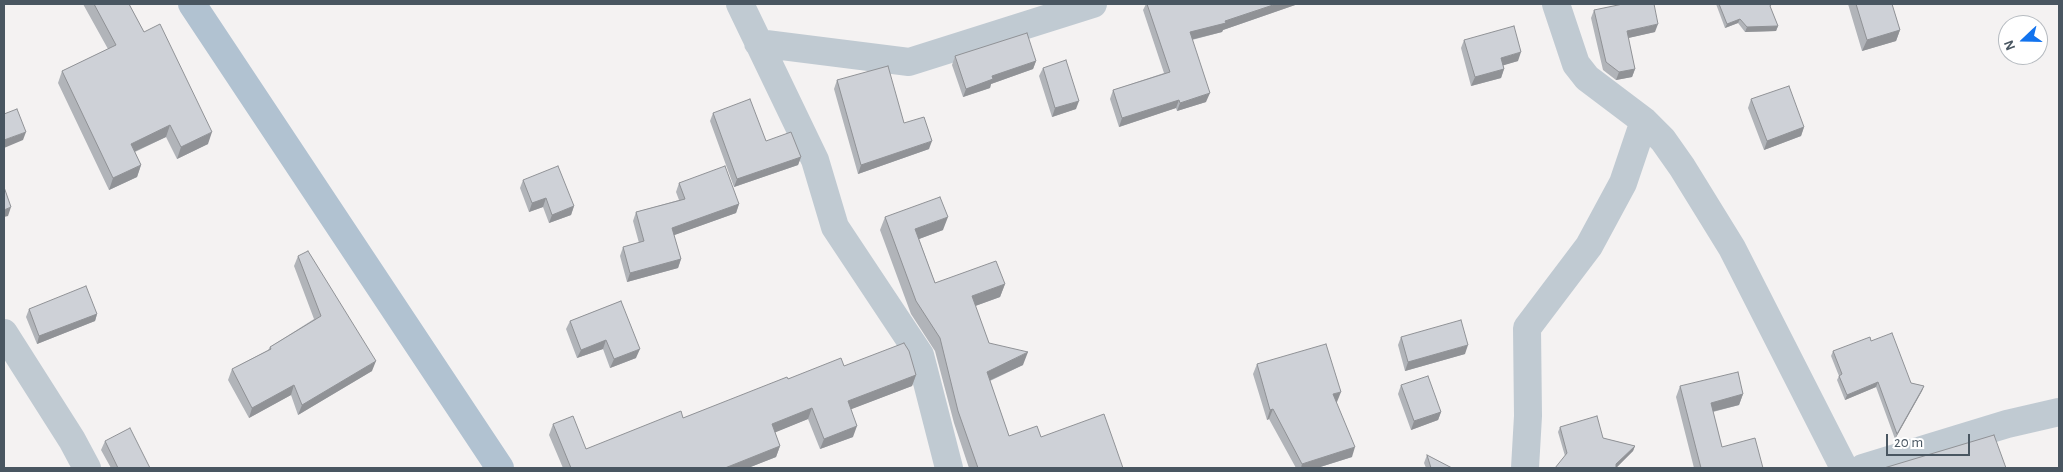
<!DOCTYPE html>
<style>
body{margin:0}
#map{position:relative;width:2063px;height:472px;overflow:hidden;background:#f4f2f2;font-family:"Alegreya Sans",sans-serif}
canvas{display:block}
.frame{position:absolute;inset:0;border:5px solid #495661;pointer-events:none}
.north{position:absolute;left:1998px;top:15px;width:50px;height:50px;box-sizing:border-box;background:#fff;border:1px solid #b6bbc0;border-radius:50%;rotate:249deg;font-size:14px;font-weight:700;line-height:20px;text-align:center;color:#495661}
.north::after{content:'';display:block;margin:auto;width:18px;height:22px;background:#1273ee;clip-path:polygon(50% 0,100% 100%,50% 72%,0 100%)}
.scale{position:absolute;left:1886px;top:434px;width:84px;height:22px;box-sizing:border-box;border:2px solid #495661;border-top:0;padding-left:6px;font-size:15px;line-height:18px;white-space:nowrap;color:#495661;-webkit-text-stroke:4px #fff;paint-order:stroke}
</style>
<div id="map">
<canvas width="2063" height="472"></canvas>
<div class="frame"></div>
<div class="north">N</div>
<div class="scale">20 m</div>
</div>
<script>
const g = document.querySelector('canvas').getContext('2d');
g.lineJoin = 'round';
const shape = rows => new Path2D(rows.map(r => 'M' + r).join(''));
function strokePath(path, color, width, dash) { g.strokeStyle = color; g.lineWidth = width; g.lineCap = dash ? 'butt' : 'round'; g.setLineDash(dash || []); g.stroke(path); }
function fill(path, color) { g.fillStyle = color; g.fill(path, 'evenodd'); }
strokePath(shape([
 [740,4,815,160,835,227,920,355,949,468],
 [1556,4,1576,64,1587,78,1644,121,1663,140,1682,167,1732,248,1844,468],
 [758,43,909,62,1093,4],
 [4,333,72,440,87,468],
 [1525,468,1528,416,1527,328,1589,246,1623,183,1644,121],
 [1863,468,2007,424,2059,412]
]), '#c0cad2', 28);
strokePath(shape([
 [192,4,500,468]
]), '#b1c2d1', 28);
fill(shape([
 [83,4,129,4,144,32,208,144,177,159,166,137,135,152,141,165,137,177,109,190,58,83,62,71,108,49],
 [1146,4,1298,4,1223,30,1222,32,1192,40,1206,102,1177,111,1176,108,1119,127,1110,99,1113,90,1164,73,1143,10],
 [1716,4,1772,4,1770,7,1778,26,1776,31,1745,32,1738,23,1725,28],
 [1848,4,1892,4,1900,30,1896,41,1862,51],
 [1594,10,1655,32,1628,38,1635,69,1632,77,1616,80,1603,70,1591,18],
 [1464,40,1518,61,1503,65,1504,69,1501,78,1471,86,1461,48],
 [955,56,1036,61,1033,69,991,84,990,88,963,97,952,65],
 [1043,68,1076,109,1052,117,1039,76],
 [837,80,904,123,929,149,858,174,834,89],
 [1751,99,1804,127,1801,136,1764,150,1748,108],
 [713,113,766,141,801,157,798,165,734,187,710,121],
 [523,180,574,206,571,215,549,223,543,207,529,212,520,188],
 [679,183,739,204,736,213,674,235,681,259,678,268,627,282,620,256,623,247,639,243,633,221,636,212,679,200,676,192],
 [885,217,943,230,919,239,935,283,1005,284,1000,297,975,306,989,343,1023,365,990,381,1009,436,1041,437,1123,468,969,468,954,423,935,351,911,314,880,230],
 [298,256,372,371,298,415,291,395,249,418,228,380,232,369,268,350,270,347,314,319,294,266],
 [621,301,636,358,610,368,603,349,577,358,566,329,570,321],
 [29,309,97,314,95,321,37,344,26,317],
 [1401,337,1465,354,1405,371,1398,345],
 [1871,341,1911,383,1924,386,1922,391,1895,439,1876,387,1845,400,1837,380,1839,376,1831,356,1833,351],
 [1257,364,1337,402,1336,402,1352,457,1317,468,1296,468,1269,419,1267,420,1253,374],
 [844,366,916,375,912,386,851,409,853,437,820,449,808,419,775,432,780,446,776,457,748,468,563,468,549,435,553,424,586,449,683,418,788,379],
 [1401,385,1441,412,1438,420,1411,430,1398,394],
 [1680,386,1743,394,1739,405,1713,412,1722,447,1763,468,1694,468,1676,397],
 [1560,427,1603,438,1635,446,1633,451,1616,468,1565,456,1558,432],
 [105,441,150,468,111,468,101,450],
 [1427,455,1452,468,1426,468,1424,463]
]), '#b1b4b9');
fill(shape([
 [1276,4,1298,4,1223,30,1222,32,1186,41,1190,32,1225,21],
 [1740,19,1738,23,1725,28,1727,24],
 [1658,24,1655,32,1624,39,1627,31],
 [1778,26,1776,31,1745,32,1747,27],
 [1900,30,1896,41,1862,51,1867,40],
 [1521,52,1518,61,1498,67,1501,58],
 [1036,61,1033,69,991,84,990,88,963,97,966,89,992,76],
 [1504,69,1501,78,1471,86,1475,77],
 [1635,69,1632,77,1616,80,1619,72],
 [1210,93,1206,102,1177,111,1180,103],
 [1179,100,1176,108,1119,127,1122,118],
 [1079,101,1076,109,1052,117,1055,108],
 [170,125,166,137,127,155,131,144],
 [1804,127,1801,136,1764,150,1767,141],
 [26,132,23,140,4,148,4,140],
 [212,132,208,144,177,159,181,147],
 [932,141,929,149,858,174,861,165],
 [801,157,798,165,734,187,737,179],
 [141,165,137,177,109,190,113,178],
 [546,198,543,207,529,212,532,203],
 [739,204,736,213,669,237,672,228],
 [574,206,571,215,549,223,552,215],
 [11,207,8,216,4,217,4,210],
 [948,217,943,230,911,242,915,229],
 [681,259,678,268,627,282,630,273],
 [1005,284,1000,297,967,309,972,296],
 [97,314,95,321,37,344,39,336],
 [606,340,603,349,577,358,581,350],
 [1468,345,1465,354,1405,371,1408,362],
 [640,349,636,358,610,368,614,359],
 [1028,352,1023,365,982,384,987,372],
 [376,361,372,371,298,415,302,405],
 [916,375,912,386,844,412,848,401],
 [1878,382,1876,387,1845,400,1847,395],
 [294,385,291,395,249,418,252,408],
 [1924,386,1922,391,1895,439,1897,434],
 [1341,392,1337,402,1329,404,1333,394],
 [1743,394,1739,405,1707,413,1711,403],
 [812,408,808,419,769,435,772,424],
 [1273,409,1269,419,1267,420,1270,410],
 [1441,412,1438,420,1411,430,1414,421],
 [857,426,853,437,820,449,824,439],
 [780,446,776,457,748,468,725,468],
 [1635,446,1633,451,1616,468,1616,464],
 [1355,447,1352,457,1317,468,1301,468,1302,464]
]), '#909296');
const building = shape([
 [94,4,129,4,144,32,160,24,212,132,181,147,170,125,131,144,141,165,113,178,62,71,116,45,94,4],
 [1147,4,1276,4,1225,21,1226,23,1190,32,1210,93,1180,103,1179,100,1122,118,1113,90,1170,72,1147,4],
 [1623,4,1654,4,1658,24,1627,31,1635,69,1619,72,1606,62,1594,10,1623,4],
 [1719,4,1771,4,1770,6,1778,26,1747,27,1740,19,1727,24,1719,4],
 [1856,4,1892,4,1900,30,1867,40,1856,4],
 [1514,26,1521,52,1501,58,1504,69,1475,77,1464,40,1514,26],
 [1027,33,1036,61,992,76,993,79,966,89,955,56,1027,33],
 [1066,60,1079,101,1055,108,1043,68,1066,60],
 [888,66,904,123,924,117,932,141,861,165,837,80,888,66],
 [1789,86,1804,127,1767,141,1751,99,1789,86],
 [750,99,766,141,791,132,801,157,737,179,713,113,750,99],
 [17,109,26,132,4,140,4,114,17,109],
 [558,166,574,206,552,215,546,198,532,203,523,180,558,166],
 [725,166,739,204,672,228,681,259,630,273,623,247,644,241,636,212,685,199,679,183,725,166],
 [4,187,11,207,4,210,4,187],
 [940,197,948,217,915,229,935,283,996,261,1005,284,972,296,989,343,1028,352,987,372,1009,436,1037,426,1041,437,1104,414,1123,468,978,468,958,411,940,338,916,301,885,217,940,197],
 [308,251,376,361,302,405,294,385,252,408,232,369,271,349,270,347,321,316,298,256,308,251],
 [86,286,97,314,39,336,29,309,86,286],
 [621,301,640,349,614,359,606,340,581,350,570,321,621,301],
 [1461,320,1468,345,1408,362,1401,337,1461,320],
 [1892,333,1911,383,1924,386,1897,434,1878,382,1847,395,1839,376,1842,374,1833,351,1870,337,1871,341,1892,333],
 [904,343,909,351,916,375,848,401,857,426,824,439,812,408,772,424,780,446,725,468,571,468,553,424,573,416,586,449,681,411,683,418,787,377,788,379,841,358,844,366,904,343],
 [1326,344,1341,392,1333,394,1355,447,1302,464,1273,409,1270,410,1257,364,1326,344],
 [1738,372,1743,394,1711,403,1722,447,1755,438,1763,468,1701,468,1680,386,1738,372],
 [1428,376,1441,412,1414,421,1401,385,1428,376],
 [1597,416,1603,438,1635,446,1616,464,1616,468,1555,468,1567,453,1560,427,1597,416],
 [130,428,150,468,118,468,105,441,130,428],
 [1994,435,2006,468,1884,468,1994,435],
 [1427,455,1452,468,1431,468,1427,455]
]);
fill(building, '#ced1d7');
strokePath(building, '#909296', 1);
</script>
